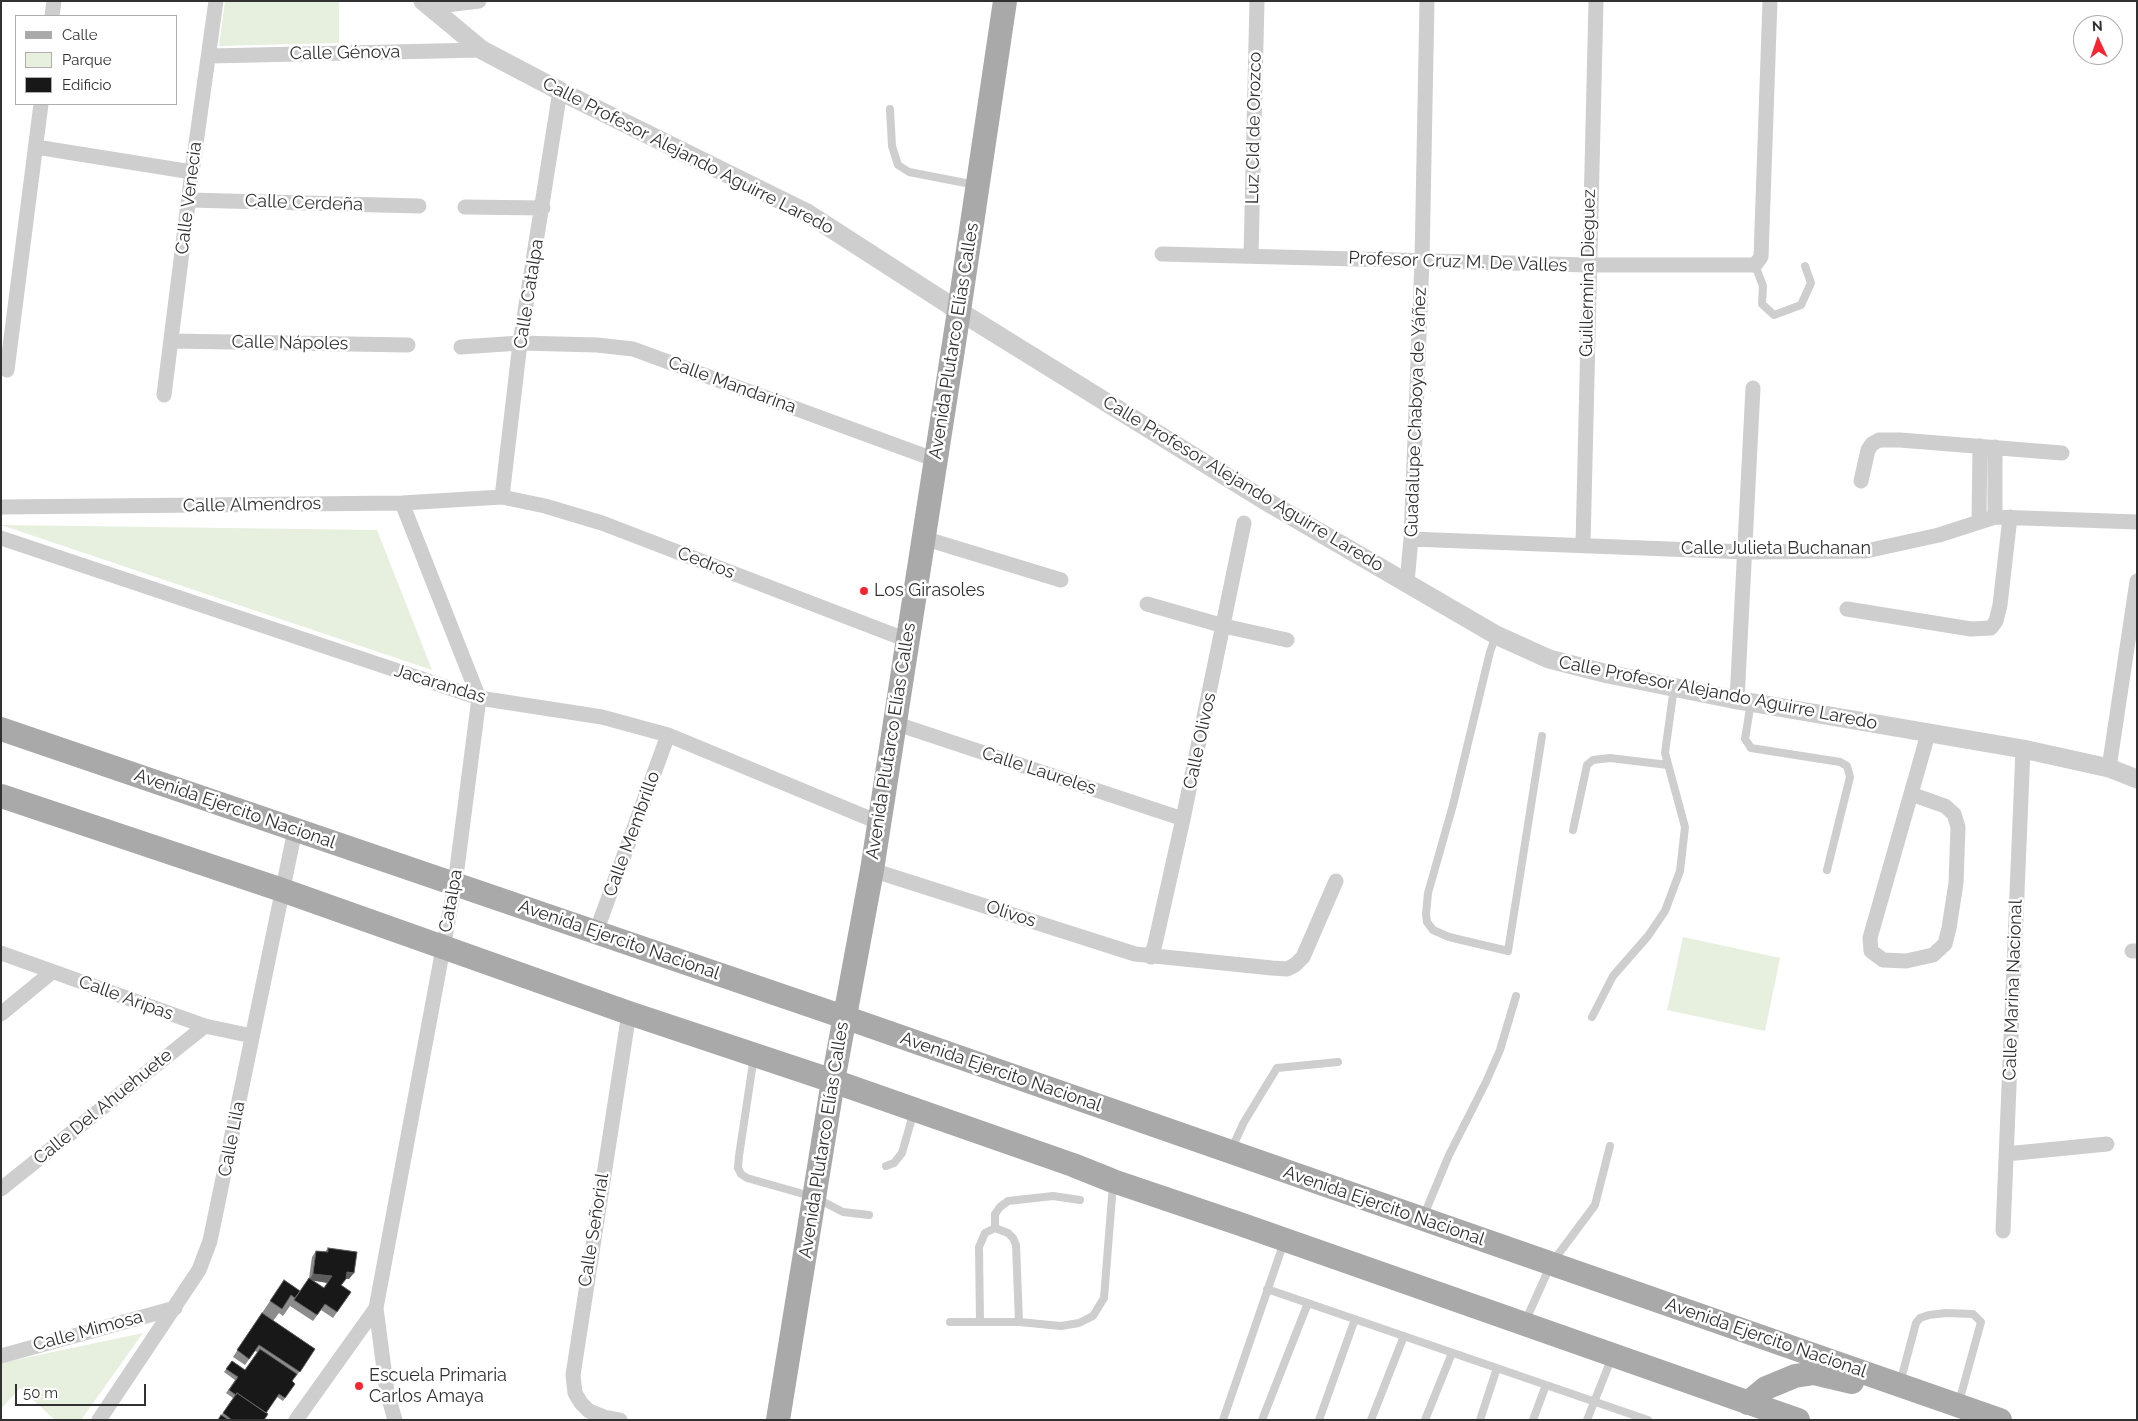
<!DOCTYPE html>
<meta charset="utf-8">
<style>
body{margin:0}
#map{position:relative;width:2138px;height:1421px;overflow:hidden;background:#fff;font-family:Raleway,sans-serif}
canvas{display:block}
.frame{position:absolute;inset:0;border:2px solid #313131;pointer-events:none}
.legend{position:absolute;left:15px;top:15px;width:162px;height:90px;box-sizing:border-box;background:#fff;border:1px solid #adadad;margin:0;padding:6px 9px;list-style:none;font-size:15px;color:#313131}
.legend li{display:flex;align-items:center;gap:10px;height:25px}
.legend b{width:25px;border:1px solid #adadad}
.north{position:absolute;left:2073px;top:15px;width:50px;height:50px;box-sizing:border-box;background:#fff;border:1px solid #adadad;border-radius:50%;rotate:357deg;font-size:14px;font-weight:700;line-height:20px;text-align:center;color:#313131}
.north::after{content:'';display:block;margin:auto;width:18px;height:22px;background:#f52632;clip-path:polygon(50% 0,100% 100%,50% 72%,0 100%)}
.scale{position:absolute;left:15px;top:1384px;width:131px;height:22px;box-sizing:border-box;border:2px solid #313131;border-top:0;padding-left:6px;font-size:15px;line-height:18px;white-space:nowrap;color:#313131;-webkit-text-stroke:4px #fff;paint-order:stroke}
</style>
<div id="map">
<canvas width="2138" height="1421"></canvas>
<div class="frame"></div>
<ul class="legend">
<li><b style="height:6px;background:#a9a9a9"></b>Calle</li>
<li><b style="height:14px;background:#e7efde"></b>Parque</li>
<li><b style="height:14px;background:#181818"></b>Edificio</li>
</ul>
<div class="north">N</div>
<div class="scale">50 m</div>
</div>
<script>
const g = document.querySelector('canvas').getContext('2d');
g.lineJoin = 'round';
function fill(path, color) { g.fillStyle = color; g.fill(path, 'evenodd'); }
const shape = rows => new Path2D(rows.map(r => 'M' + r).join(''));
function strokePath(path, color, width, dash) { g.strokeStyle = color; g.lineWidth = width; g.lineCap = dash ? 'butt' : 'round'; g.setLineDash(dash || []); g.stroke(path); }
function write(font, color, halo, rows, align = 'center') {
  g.font = font + ' Raleway,sans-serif'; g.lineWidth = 5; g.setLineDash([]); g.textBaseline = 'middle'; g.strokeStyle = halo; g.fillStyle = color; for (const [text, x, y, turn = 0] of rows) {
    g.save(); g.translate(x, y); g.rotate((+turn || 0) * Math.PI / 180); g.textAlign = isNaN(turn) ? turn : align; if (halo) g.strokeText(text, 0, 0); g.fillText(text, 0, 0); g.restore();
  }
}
fill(shape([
 [225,1,339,1,339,43,219,46],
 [1,525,377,530,432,670],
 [1683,937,1780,958,1765,1031,1667,1010],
 [143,1333,81,1420,55,1420,20,1388,1,1409,1,1363]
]), '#e7efde');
strokePath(shape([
 [890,109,892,146,898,165,909,172,976,185],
 [1755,265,1763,286,1762,304,1774,315,1801,305,1811,283,1805,266],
 [1496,635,1490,652,1453,805,1428,893,1426,914,1427,922,1433,930,1449,937,1508,951,1542,736],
 [1751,702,1745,739,1751,748,1840,762,1847,766,1850,777,1827,870],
 [1573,830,1587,765,1593,760,1610,758,1668,765],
 [1592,1017,1613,976,1648,936,1665,911,1680,871,1685,827,1665,753,1674,687],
 [754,1056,739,1156,738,1168,741,1174,747,1178,814,1197,843,1212,869,1215],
 [1232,1148,1244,1122,1277,1068,1338,1062],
 [886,1166,894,1163,902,1153,914,1111],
 [1424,1215,1449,1155,1486,1082,1500,1050,1516,996],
 [995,1228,995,1214,1000,1207,1008,1201,1053,1196,1080,1200],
 [1267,1289,1648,1420],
 [950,1322,1019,1322,1061,1326,1079,1323,1093,1316,1104,1298,1113,1184],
 [980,1322,979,1247,985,1233,995,1228,1008,1233,1013,1238,1016,1245,1019,1322],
 [1525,1322,1551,1264,1595,1205,1610,1146],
 [1900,1383,1916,1323,1920,1318,1929,1315,1946,1313,1973,1314,1981,1322,1959,1402],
 [1223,1420,1284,1242],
 [1262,1420,1308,1303],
 [1319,1420,1355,1319],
 [1371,1420,1404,1336],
 [1425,1420,1452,1353],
 [1480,1420,1497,1368],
 [1533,1420,1546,1385],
 [1587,1420,1612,1357]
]), '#cecece', 8);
strokePath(shape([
 [430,7,479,1],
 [52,16,54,1],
 [209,56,482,50],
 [36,147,192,172],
 [189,200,419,206],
 [465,207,543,208],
 [1162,254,1588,265,1755,265,1761,257,1770,1],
 [1251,255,1257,1],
 [171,341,408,345],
 [461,347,520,343,597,345,633,349,936,460],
 [7,370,41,104],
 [164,395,192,172,216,1],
 [1995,447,1995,517],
 [1861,481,1868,450,1872,444,1879,440,1900,440,2062,453],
 [502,497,520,343,560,91],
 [1,507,402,503,502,497,545,506,602,523,907,640],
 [1979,521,1980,446],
 [1,538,479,698,602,717,668,735,878,822],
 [923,538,1061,580],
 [1411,539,1746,552,1866,551,1939,535,1995,517,2137,522],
 [1583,545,1596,1],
 [1407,582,1411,539,1422,261,1427,1],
 [1147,604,1224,626,1287,640],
 [1847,609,1971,629,1991,628,1996,621,2000,605,2010,517],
 [1737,700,1753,388],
 [894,723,1183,819],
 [2109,768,2137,581],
 [1911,794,1945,806,1954,814,1958,827,1956,883,1949,928,1945,944,1933,955,1906,961,1883,960,1871,951,1870,938,1928,734],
 [872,870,1135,954,1272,968,1287,969,1295,965,1303,957,1336,881],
 [596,932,668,735],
 [2132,951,2137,951],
 [1,953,205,1026,252,1036],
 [1151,957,1155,944,1183,819,1244,523],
 [1,1014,52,972],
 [2006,1154,2107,1144],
 [1,1189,205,1026],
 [2003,1231,2023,749],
 [1,1356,175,1308],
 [99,1420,199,1270,210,1241,295,830],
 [296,1420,376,1308],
 [395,1420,387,1392,376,1308,455,884,479,698,402,503],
 [620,1420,604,1417,589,1411,581,1403,575,1393,573,1375,629,1013]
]), '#cecece', 15);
strokePath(shape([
 [423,1,482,50,560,91,807,213,959,311,1264,500,1496,635,1549,659,1608,674,1737,700,2023,749,2109,768,2137,779]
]), '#cecece', 19);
strokePath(shape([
 [1,729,844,1017,2000,1420],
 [1,796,282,890,629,1013,833,1081,1073,1165,1113,1181,1240,1224,1798,1420],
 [1748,1403,1766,1388,1795,1376,1814,1373,1852,1382],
 [778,1420,833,1081,872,870,959,311,1005,1]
]), '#a9a9a9', 24);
fill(shape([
 [328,1248,349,1279,346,1279,341,1286,351,1292,333,1318,321,1310,313,1321,290,1306,283,1316,279,1313,273,1321,315,1349,295,1378,294,1378,292,1381,295,1384,283,1401,277,1397,266,1413,264,1420,218,1420,233,1398,226,1393,235,1380,224,1372,232,1361,245,1370,257,1352,255,1351,245,1365,233,1357,258,1319,284,1280,300,1291,309,1278,312,1257,316,1251,325,1252],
 [312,1280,328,1283,324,1288]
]), '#8c8c8c');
fill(shape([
 [347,1272,354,1273,349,1279,343,1278],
 [313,1274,332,1276,328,1283,309,1280]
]), '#5d5d5d');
const building = shape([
 [328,1248,357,1252,354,1273,347,1272,346,1279,341,1285,351,1292,337,1312,325,1304,317,1315,294,1300,309,1278,324,1288,332,1276,313,1274,316,1251,328,1252,328,1248],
 [284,1280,300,1291,295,1298,291,1295,282,1309,270,1301,284,1280],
 [262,1313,315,1349,300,1372,259,1345,249,1359,237,1350,262,1313],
 [260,1349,297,1374,292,1381,295,1384,285,1398,279,1394,266,1413,237,1393,236,1395,229,1390,238,1377,226,1369,232,1361,245,1370,260,1349],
 [237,1393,268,1414,264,1420,232,1420,223,1413,237,1393],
 [221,1415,229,1420,218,1420,221,1415]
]);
fill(building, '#181818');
strokePath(building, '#5d5d5d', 1);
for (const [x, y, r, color] of [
 [864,591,5,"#f52632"],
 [359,1386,5,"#f52632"]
]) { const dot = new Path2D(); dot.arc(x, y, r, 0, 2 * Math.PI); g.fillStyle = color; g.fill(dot); strokePath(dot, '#fff', 2); }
write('18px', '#313131', '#fff', [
 ["Calle Génova",345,53,-1],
 ["Luz CId de Orozco",1254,128,-89],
 ["Calle Profesor Alejando Aguirre Laredo",688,156,27],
 ["Calle Venecia",189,198,-83],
 ["Calle Cerdeña",304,203,2],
 ["Profesor Cruz M. De Valles",1458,262,2],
 ["Guillermina Dieguez",1588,273,-89],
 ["Calle Catalpa",529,294,-81],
 ["Avenida Plutarco Elías Calles",954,341,-81],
 ["Calle Nápoles",290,343,1],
 ["Calle Mandarina",732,385,20],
 ["Guadalupe Chaboya de Yáñez",1416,412,-88],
 ["Calle Profesor Alejando Aguirre Laredo",1243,484,31],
 ["Calle Almendros",252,505,-1],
 ["Calle Julieta Buchanan",1776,549],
 ["Cedros",706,563,21],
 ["Jacarandas",440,684,17],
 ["Calle Profesor Alejando Aguirre Laredo",1718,693,11],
 ["Avenida Plutarco Elías Calles",891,741,-81],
 ["Calle Olivos",1200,741,-78],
 ["Calle Laureles",1039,771,18],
 ["Avenida Ejercito Nacional",235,809,19],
 ["Calle Membrillo",632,834,-70],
 ["Catalpa",451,901,-80],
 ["Olivos",1011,914,18],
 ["Avenida Ejercito Nacional",619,940,19],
 ["Calle Marina Nacional",2013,990,-88],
 ["Calle Aripas",126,998,20],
 ["Avenida Ejercito Nacional",1001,1072,19],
 ["Calle Del Ahuehuete",103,1107,-39],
 ["Calle Lila",232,1139,-79],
 ["Avenida Plutarco Elías Calles",824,1140,-81],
 ["Avenida Ejercito Nacional",1384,1206,19],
 ["Calle Señorial",594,1230,-81],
 ["Calle Mimosa",88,1331,-15],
 ["Avenida Ejercito Nacional",1766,1338,19]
]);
write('18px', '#313131', '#fff', [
 ["Los Girasoles",874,591],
 ["Escuela Primaria",369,1376],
 ["Carlos Amaya",369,1397]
], 'left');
</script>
